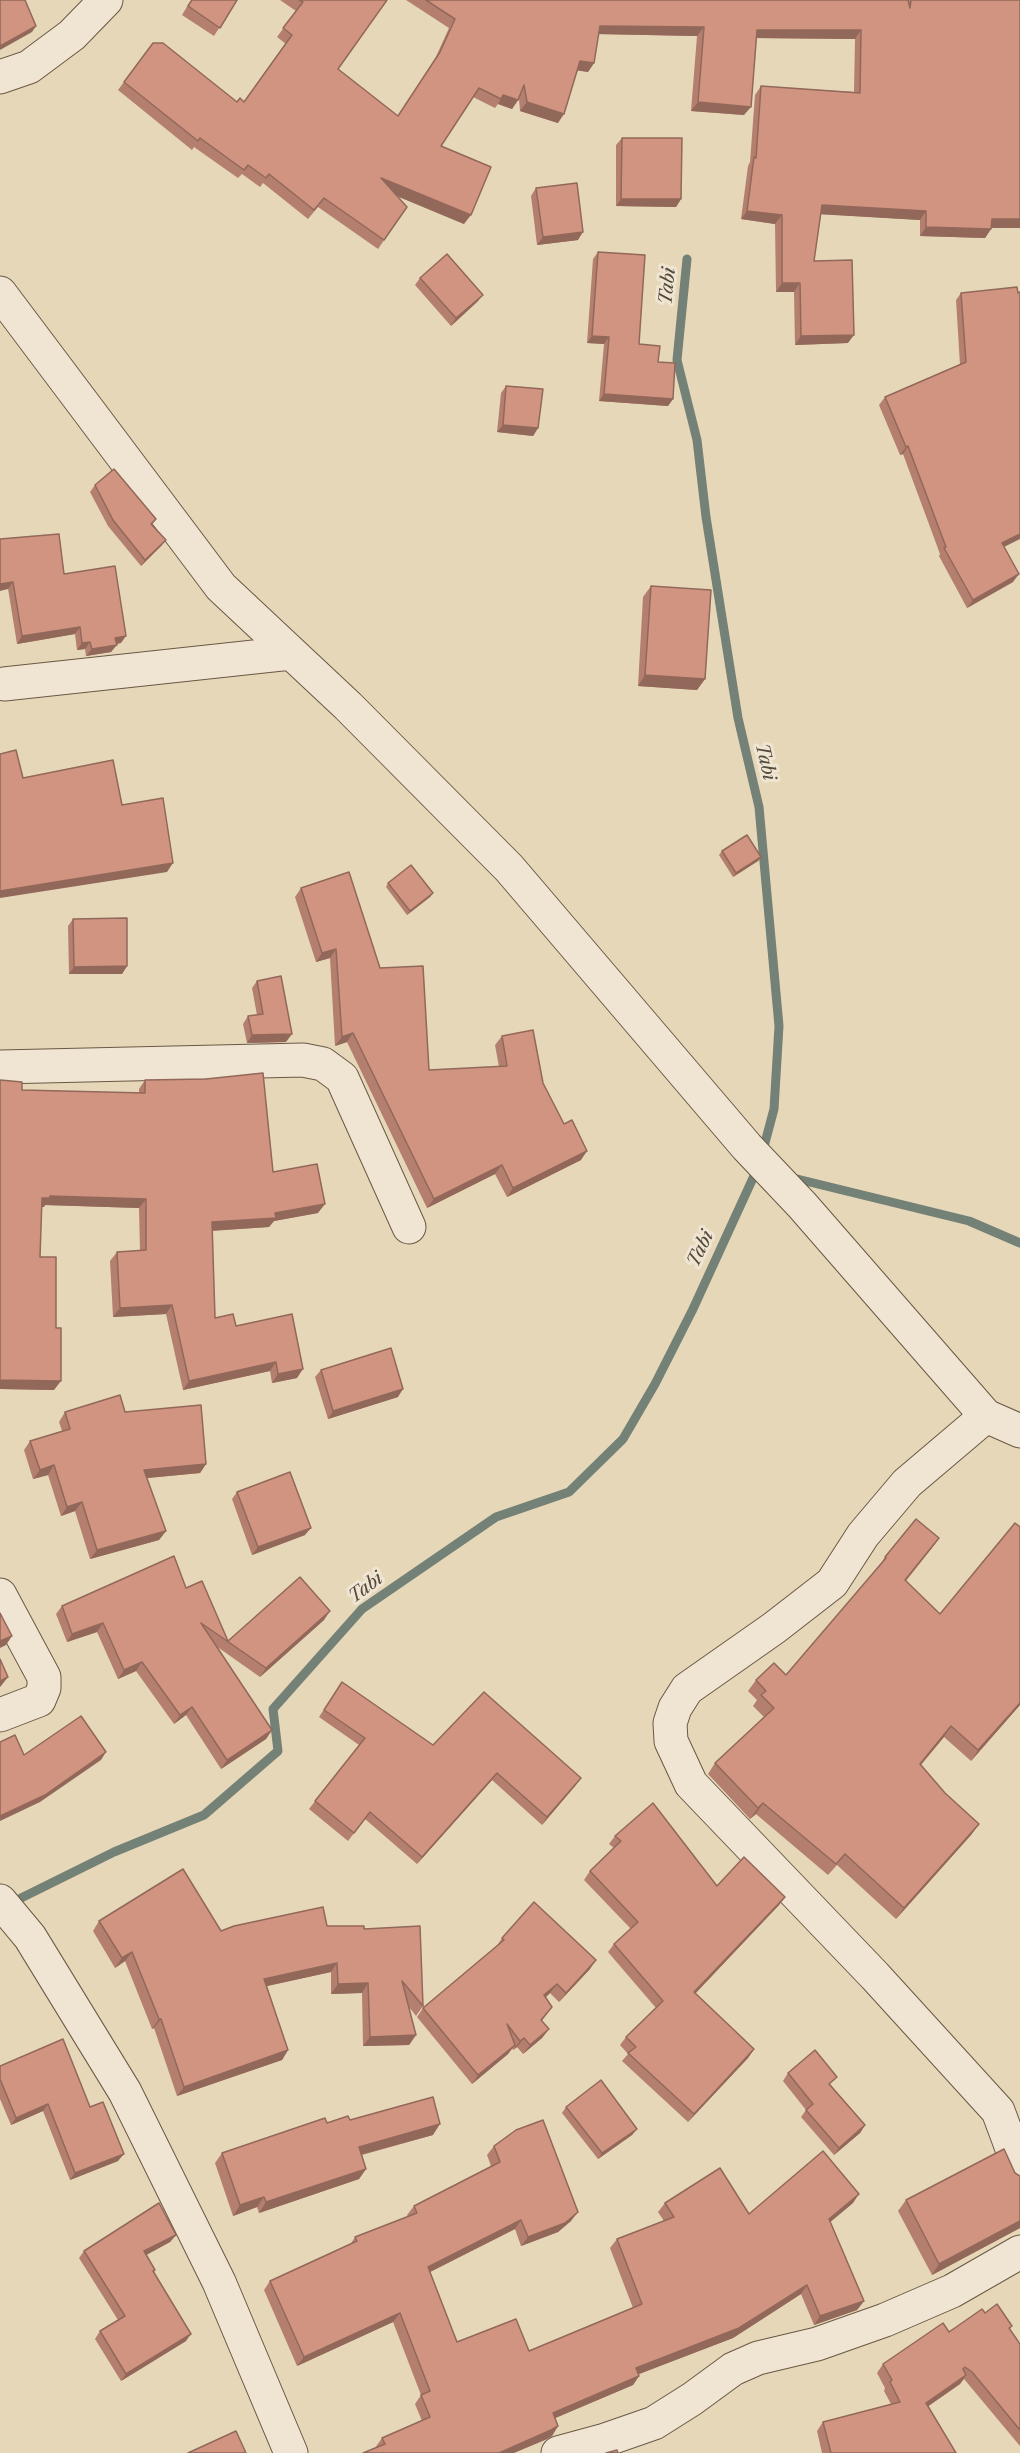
<!DOCTYPE html>
<style>
body{margin:0}
canvas{display:block;background:#e6d7b9}
</style>
<canvas width="1020" height="2453"></canvas>
<script>
const g = document.querySelector('canvas').getContext('2d');
g.lineJoin = 'round';
function stroke(path, color, width, dash) {
  g.strokeStyle = color;
  g.lineWidth = width;
  g.lineCap = dash ? 'butt' : 'round';
  g.setLineDash(dash || []);
  g.stroke(path);
}
function fillPath(path, color) {
  g.fillStyle = color;
  g.fill(path, 'evenodd');
}
function drawText(font, color, halo, rows, align = 'center') {
  g.font = font + ' "Libre Caslon Text",serif';
  g.lineWidth = 6;
  g.setLineDash([]);
  g.textBaseline = 'middle';
  g.strokeStyle = halo;
  g.fillStyle = color;
  for (const [text, x, y, turn = 0] of rows) {
    g.save();
    g.translate(x, y);
    g.rotate((+turn || 0) * Math.PI / 180);
    g.textAlign = isNaN(turn) ? turn : align;
    if (halo) g.strokeText(text, 0, 0);
    g.fillText(text, 0, 0);
    g.restore();
  }
}
stroke(new Path2D(`
 M687 259 677 360 697 440 706 517 738 718 759 807 779 1026 774 1109 762 1154
 M789 1177 969 1221 1020 1243
 M9 1904 114 1852 204 1815 278 1751 273 1709 362 1609 496 1517 569 1492 623 1439 655 1384 692 1311 758 1167`), '#748176', 9);
const minor = new Path2D(`
 M0 77 29 67 72 35 106 0
 M0 293 221 587 348 706 509 868 747 1147 802 1205 986 1416 1020 1431
 M4 684 291 653
 M0 1067 303 1060 323 1064 342 1078 409 1227
 M986 1416 907 1483 863 1535 832 1583 774 1628 687 1689 675 1708 670 1723 671 1741 691 1784 875 1976 998 2111 1020 2170
 M0 1595 44 1677V1688L39 1700 0 1715
 M0 1901 30 1937 125 2092 219 2282 291 2453
 M558 2453 602 2441 654 2423 692 2399 733 2369 758 2358 817 2344 885 2320 952 2291 1020 2252`);
stroke(minor, '#6a5844', 35);
stroke(minor, '#efe5d2', 33);
fillPath(new Path2D(`
 M191 0H237L214 36 182 15Z
 M280 0H387L338 69 398 116 434 61 449 28 406 0H1020L991 229 985 238 920 236V220L821 214 814 261 848 343 795 345 794 292H776L775 224 741 219 748 166 750 162 755 95 761 86 854 92 855 39 756 38 744 115 691 111 697 36 598 34 594 63 588 72 577 70 558 123 520 111 519 99 512 109 498 104 495 108 473 97 441 146 464 224 397 196 407 207 378 249 318 207 308 219 263 183 260 187 242 174 238 178 194 147 192 150 118 90 153 43 237 102H244L286 44 277 37 296 11Z
 M622 138 681 199 676 207 616 206V145Z
 M536 188 578 240 537 245 531 196Z
 M598 252 639 344 658 362 673 399 668 406 599 401 604 344 587 343 593 259Z
 M420 278 483 295 477 302 451 326 415 285Z
 M961 293 1004 547 1013 582 967 608 939 556 940 554 903 454 900 455 879 405 885 397 960 365 956 300Z
 M506 386 538 428 533 436 497 432 501 393Z
 M95 485 156 519 152 525 166 540 161 546 141 566 108 526 90 492Z
 M0 539 64 574 121 643 116 644 111 652 86 656 85 649 77 650 75 634 17 644Z
 M651 586 705 679 697 690 638 686 643 597Z
 M722 851 761 857 758 861 733 877 719 855Z
 M388 883 433 893 430 897 407 915 386 887Z
 M301 888 380 968 429 1070 499 1067 495 1045 502 1036 543 1083 581 1160 507 1197 495 1174 427 1208 347 1042 335 1046 330 958 316 962 295 897Z
 M73 919 127 966 122 974H69L68 926Z
 M257 981 286 1042 247 1043 243 1024 248 1016 257 1015 252 988Z
 M0 1080 22 1090 139 1093V1089L145 1080 273 1172 318 1213 274 1221 269 1227 212 1231 215 1318 236 1326 297 1378 272 1383 270 1371 183 1390 166 1314 113 1317 110 1261 117 1252 140 1251 139 1208 45 1205 44 1207H41L40 1257 54 1390 0 1389Z
 M321 1370 398 1397 328 1419 315 1377Z
 M65 1412H125L206 1464 200 1473 147 1478 166 1531 159 1540 90 1559 75 1511 61 1516 48 1475 33 1479 24 1450 30 1441 62 1431 59 1422Z
 M237 1492 305 1535 252 1555 232 1499Z
 M939 1538 931 1549 906 1581 1020 1705 971 1761 944 1737 921 1765 945 1793 979 1824 971 1835 896 1919 837 1865 828 1875 756 1814 750 1819 708 1774 715 1763 764 1717 753 1706 757 1700 748 1691 756 1680 786 1675 878 1568 885 1557Z
 M186 1588 228 1641 324 1620 260 1677 216 1646 272 1730 266 1739 221 1769 186 1715 174 1724 136 1671 118 1679 97 1632 67 1642 56 1614 62 1606Z
 M342 1682 433 1745 575 1786 542 1825 492 1780 417 1864 365 1819 348 1841 309 1809 359 1745 319 1717Z
 M615 1836 717 1886 785 1897 779 1905 695 1994 754 2049 748 2058 688 2122 622 2061 628 2054 620 2045 626 2037 656 2008 608 1952 614 1944 631 1929 584 1880 590 1871 614 1848 609 1844Z
 M99 1921 221 1931 327 1926 364 1929 423 2006 416 2016 409 2007 416 2035 409 2045 363 2046 362 1993 331 1994V1972L267 1986 288 2050 282 2060 177 2096 154 2028 152 2029 125 1961 115 1968 93 1931Z
 M502 1938 590 1969 559 2002 550 1993 545 1998 552 2007 542 2021 549 2029 542 2038 523 2054 517 2047 513 2050 512 2048 508 2054 472 2084 417 2017 423 2008 496 1947Z
 M0 2066 90 2107 118 2161 70 2180 43 2111 11 2125 0 2099Z
 M788 2073 832 2085H831L865 2125 860 2133 834 2155 801 2117 806 2110 783 2081Z
 M566 2107 637 2129 632 2135 598 2159 562 2113Z
 M350 2120 433 2135 362 2155 366 2169 359 2179 259 2213 257 2207 233 2216 215 2163 222 2153 327 2123Z
 M494 2146 571 2221 558 2232 521 2246 515 2229 430 2272 457 2342 529 2351 633 2308 610 2248 617 2239 664 2221 658 2212 665 2203 749 2214 853 2203 830 2222 864 2301 857 2310 814 2325 801 2294 733 2338 638 2374 639 2376 633 2385 555 2418 558 2426 552 2436 545 2440 375 2448 382 2438 422 2421 415 2404 421 2395 393 2322 297 2366 264 2290 270 2281 350 2245 355 2237 408 2217 407 2215 414 2206 491 2166 487 2155Z
 M1020 2176V2228L932 2275 898 2211 906 2200Z
 M176 2235 170 2242 146 2255 155 2270 154 2272 186 2341 121 2381 95 2339 100 2331 118 2320 79 2258 84 2251Z
 M985 2313 1012 2326 1010 2329 1020 2344V2446L964 2379 960 2384 928 2406 956 2453H822L817 2431 823 2422 891 2404 884 2391 885 2388 877 2373 883 2364Z`), '#b47f6f');
fillPath(new Path2D(`
 M36 26 32 32 0 50V46Z
 M600 26 704 27 697 36 594 34Z
 M757 30H861L855 39 751 38Z
 M580 61 594 63 588 72 574 70Z
 M503 95 518 100 512 109 498 104Z
 M527 102 564 114 558 123 520 111Z
 M698 102 751 107 744 115 691 111Z
 M381 178 471 215 464 224 375 187Z
 M621 199H681L676 207 616 206Z
 M822 205 926 211 920 220 816 214Z
 M747 211 782 215 775 224 741 219Z
 M992 219H1020V228H985Z
 M926 227 991 229 985 238 920 236Z
 M583 232 578 240 537 245 543 237Z
 M782 283H800L794 292H776Z
 M483 295 477 302 451 326 456 318Z
 M854 335 848 343 795 345 801 336Z
 M592 336 609 337 604 344 587 343Z
 M604 394 673 399 668 406 599 401Z
 M503 425 538 428 533 436 497 432Z
 M908 446 903 454 900 455 906 447Z
 M1020 534V539L996 551 1002 543Z
 M166 540 161 546 141 566 145 560Z
 M1019 574 1013 582 967 608 973 600Z
 M13 582 8 589 0 591V584Z
 M80 627 75 634 17 644 22 636Z
 M126 636 121 643 110 645 115 638Z
 M90 642 85 649 77 650 82 643Z
 M117 645 111 652 86 656 92 649Z
 M645 675 705 679 697 690 638 686Z
 M761 857 758 861 733 877 736 873Z
 M173 863 167 872 0 898V891Z
 M433 893 430 897 407 915 410 911Z
 M336 949 330 958 316 962 322 953Z
 M127 966 122 974H69L74 967Z
 M353 1033 347 1042 335 1046 342 1037Z
 M292 1034 286 1042 247 1043 252 1035Z
 M587 1151 581 1160 507 1197 513 1188Z
 M502 1165 495 1174 427 1208 434 1199Z
 M50 1196 146 1199 139 1208 45 1205 44 1207H35L42 1198Z
 M325 1204 318 1213 274 1221 269 1227 206 1231 212 1222Z
 M172 1305 166 1314 113 1317 120 1308Z
 M276 1362 270 1371 183 1390 189 1381Z
 M303 1369 297 1378 272 1383 278 1374Z
 M0 1380 61 1381 54 1390 0 1389Z
 M403 1389 398 1397 328 1419 333 1411Z
 M206 1464 200 1473 137 1479 144 1470Z
 M54 1465 48 1475 33 1479 40 1470Z
 M82 1502 75 1511 61 1516 67 1507Z
 M311 1528 305 1535 252 1555 258 1547Z
 M166 1531 159 1540 90 1559 97 1550Z
 M939 1538 931 1549 897 1591 905 1580Z
 M330 1611 324 1620 260 1677 266 1668Z
 M103 1623 97 1632 67 1642 72 1634Z
 M12 1636 6 1645 0 1648V1641Z
 M142 1662 136 1671 118 1679 124 1670Z
 M8 1677 1 1686 0 1687V1681Z
 M1020 1703V1705L971 1761 978 1750Z
 M192 1707 186 1715 174 1724 180 1715Z
 M951 1726 944 1737 912 1775 920 1764Z
 M272 1730 266 1739 221 1769 227 1760Z
 M106 1752 101 1760 40 1802 0 1821V1816Z
 M497 1773 492 1780 417 1864 422 1857Z
 M581 1778 575 1786 542 1825 547 1817Z
 M763 1803 756 1814 750 1819 758 1808Z
 M979 1824 971 1835 896 1919 904 1908Z
 M785 1897 779 1905 688 2001 694 1992Z
 M132 1952 125 1961 115 1968 122 1958Z
 M596 1960 590 1969 559 2002 566 1993Z
 M337 1963 331 1972 258 1988 264 1979Z
 M368 1983 362 1993 331 1994 338 1984Z
 M557 1984 550 1993 538 2004 544 1995Z
 M159 2019H161L154 2028 152 2029Z
 M549 2029 542 2038 523 2054 530 2045Z
 M416 2035 409 2045 363 2046 370 2037Z
 M524 2038 517 2047 513 2050 520 2041Z
 M515 2045 508 2054 472 2084 478 2075Z
 M754 2049 748 2058 688 2122 694 2114Z
 M288 2050 282 2060 177 2096 184 2087Z
 M48 2104 43 2111 11 2125 16 2118Z
 M440 2124 433 2135 352 2157 359 2147Z
 M865 2125 860 2133 834 2155 839 2148Z
 M637 2129 632 2135 598 2159 602 2153Z
 M124 2154 118 2161 70 2180 75 2173Z
 M366 2169 359 2179 259 2213 266 2202Z
 M859 2194 853 2203 822 2229 829 2219Z
 M264 2197 257 2207 233 2216 240 2205Z
 M578 2212 571 2221 558 2232 521 2246 528 2237Z
 M521 2220 515 2229 422 2276 428 2267Z
 M1020 2221V2228L932 2275 939 2264Z
 M176 2235 170 2242 139 2259 144 2251Z
 M807 2285 801 2294 733 2338 629 2378 636 2368Z
 M864 2301 857 2310 814 2325 820 2316Z
 M400 2313 393 2322 297 2366 304 2357Z
 M191 2334 186 2341 121 2381 126 2374Z
 M966 2375 960 2384 920 2412 926 2403Z
 M639 2376 633 2385 546 2422 553 2413Z
 M558 2426 552 2436 545 2440 514 2453H499Z`), '#92685a');
const building = new Path2D(`
 M0 0H25L36 26 0 46Z
 M192 0H237L220 28 188 6Z
 M299 0H387L338 69 398 116 440 52 455 19 426 0H908L910 8 911 0H1020V219H992L991 229 926 227V211L822 205 814 261 852 260 854 335 801 336 800 283H782V215L747 211 754 157 756 158 761 86 860 93 861 30H757L751 107 698 102 704 27 600 26 594 63 580 61 564 114 527 102 524 85 518 100 503 95 501 99 479 88 441 146 491 167 471 215 381 178 407 207 384 240 324 198 314 210 269 174 266 178 248 165 244 170 200 138 198 141 124 82 153 43H163L237 102 240 98 244 102 292 35 283 28 303 2Z
 M622 138H682L681 199H621Z
 M577 183 583 232 543 237 536 188Z
 M598 252 645 255 639 344 660 346 658 362 675 363 673 399 604 394 609 337 592 336Z
 M447 254 483 295 456 318 420 278Z
 M1017 287 1018 293 1020 292V534L1002 543 1019 574 973 600 944 548 946 547 908 446 906 447 885 397 966 362 961 293Z
 M506 386 543 389 538 428 503 425Z
 M114 469 156 519 151 524 166 540 145 560 113 520 95 485Z
 M59 534 64 574 115 566 126 636 115 638 117 645 92 649 90 642 82 643 80 627 22 636 13 582 0 584V539Z
 M651 586 711 590 705 679 645 675Z
 M16 750 23 778 113 760 122 805 163 798 173 863 0 891V754Z
 M747 835 761 857 736 873 722 851Z
 M411 865 433 893 410 911 388 883Z
 M349 872 380 968 423 966 429 1070 507 1066 502 1036 533 1030 543 1083 564 1124 572 1120 587 1151 513 1188 502 1165 434 1199 353 1033 342 1037 336 949 322 953 301 888Z
 M127 918V966L74 967 73 919Z
 M281 976 292 1034 252 1035 248 1016 263 1014 257 981Z
 M263 1073 273 1172 317 1164 325 1204 275 1213 276 1218 212 1222 215 1318 233 1314 236 1326 292 1314 303 1369 278 1374 276 1362 189 1381 172 1305 120 1308 117 1252 146 1250V1199L50 1196V1198H42L40 1257H56V1328H61V1381L0 1380V1080L22 1082V1090L145 1093V1080L206 1079Z
 M391 1348 403 1389 333 1411 321 1370Z
 M120 1395 125 1412 201 1405 206 1464 144 1470 166 1531 97 1550 82 1502 67 1507 54 1465 40 1470 30 1441 70 1429 65 1412Z
 M290 1472 311 1528 258 1547 237 1492Z
 M916 1519 939 1538 905 1580 940 1614 1015 1523 1020 1527V1703L978 1750 951 1726 920 1764 945 1793 979 1824 904 1908 845 1854 836 1864 763 1803 758 1808 715 1763 774 1708 761 1695 766 1691 756 1680 774 1663 786 1675 886 1558 885 1557Z
 M174 1556 186 1588 202 1581 228 1641 300 1577 330 1611 266 1668 201 1623 272 1730 227 1760 192 1707 180 1715 142 1662 124 1670 103 1623 72 1634 62 1606Z
 M0 1613 12 1636 0 1641Z
 M0 1659 8 1677 0 1681Z
 M342 1682 433 1745 484 1692 581 1778 547 1817 497 1773 422 1857 370 1812 354 1833 315 1801 365 1738 324 1710Z
 M81 1716 106 1752 45 1795 0 1816V1742L15 1735 24 1755Z
 M653 1803 717 1886 744 1857 785 1897 694 1992 754 2049 694 2114 628 2053 636 2047 626 2037 663 2001 614 1944 638 1922 590 1871 621 1841 615 1836Z
 M183 1869 221 1931 234 1926 323 1907 327 1926H364V1929L420 1926 423 2006 402 1981 416 2035 370 2037 368 1983 338 1984 337 1963 264 1979 288 2050 184 2087 161 2019H159L132 1952 122 1958 99 1921Z
 M534 1902 596 1960 566 1993 557 1984 544 1995 552 2007 541 2020 549 2029 530 2045 524 2038 520 2041 507 2024 515 2045 478 2075 423 2008 504 1940 502 1938Z
 M63 2039 90 2107 103 2102 124 2154 75 2173 48 2104 16 2118 0 2079V2066Z
 M815 2050 837 2077 829 2084 865 2125 839 2148 806 2110 813 2104 788 2073Z
 M601 2080 637 2129 602 2153 566 2107Z
 M433 2097 440 2124 359 2147 366 2169 266 2202 264 2197 240 2205 222 2153 325 2118 327 2123 348 2116 350 2120Z
 M543 2120 578 2212 565 2223 528 2237 521 2220 428 2267 457 2342 516 2319 529 2351 642 2304 617 2239 674 2217 665 2203 720 2168 749 2214 823 2151 859 2194 829 2219 864 2301 820 2316 807 2285 739 2328 636 2368 639 2376 553 2413 558 2426 551 2430 499 2453H363L385 2444 382 2438 430 2417 421 2395 430 2391 400 2313 304 2357 270 2281 357 2241 355 2237 417 2213 414 2206 500 2162 494 2146 516 2130Z
 M1004 2149 1015 2173 1020 2176V2221L939 2264 906 2200Z
 M159 2203 176 2235 144 2251 155 2270 153 2271 191 2334 126 2374 100 2331 125 2316 84 2251Z
 M997 2304 1012 2326 1009 2328 1020 2344V2430L972 2372 965 2367 963 2369 966 2375 926 2403 956 2453H831L823 2422 900 2402 890 2382 892 2380 883 2364 943 2323 949 2332 982 2309 985 2313Z
 M236 2431 246 2453H188Z
 M617 2450 618 2453H606Z`);
fillPath(building, '#d19481');
stroke(building, '#92685a', 1.5);
drawText('italic 18px', '#524a3b', '#efe5d2', [
 ["Tabi",668,286,-84],
 ["Tabi",765,762,77],
 ["Tabi",701,1249,-64],
 ["Tabi",366,1588,-37]
]);
</script>
